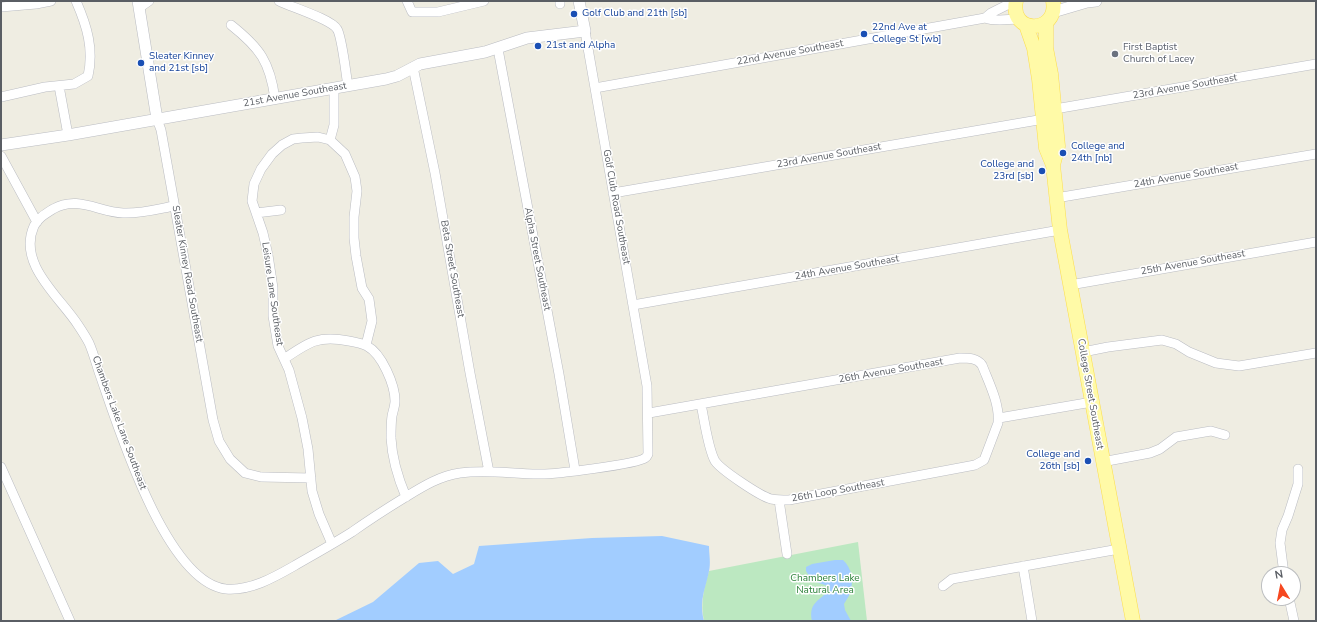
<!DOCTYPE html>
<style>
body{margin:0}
#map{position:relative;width:1317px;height:622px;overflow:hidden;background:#efede2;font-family:"Nunito Sans",sans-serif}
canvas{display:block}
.frame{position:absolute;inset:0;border:2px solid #5a5e64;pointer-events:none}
.north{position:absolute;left:1261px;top:566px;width:40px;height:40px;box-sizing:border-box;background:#fff;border:1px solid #bdbfc1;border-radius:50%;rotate:350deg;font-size:11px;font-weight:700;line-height:16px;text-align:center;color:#5a5e64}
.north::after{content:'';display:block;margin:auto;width:14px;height:18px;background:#f64820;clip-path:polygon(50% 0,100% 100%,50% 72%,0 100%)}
</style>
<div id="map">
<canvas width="1317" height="622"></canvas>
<div class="frame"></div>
<div class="north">N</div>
</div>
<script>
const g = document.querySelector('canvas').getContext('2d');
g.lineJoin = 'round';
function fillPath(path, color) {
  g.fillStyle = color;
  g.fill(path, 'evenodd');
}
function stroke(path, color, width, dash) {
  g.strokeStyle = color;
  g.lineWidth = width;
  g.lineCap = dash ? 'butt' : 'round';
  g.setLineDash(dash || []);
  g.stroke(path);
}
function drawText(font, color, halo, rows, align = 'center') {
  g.font = font + ' "Nunito Sans",sans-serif';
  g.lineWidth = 3;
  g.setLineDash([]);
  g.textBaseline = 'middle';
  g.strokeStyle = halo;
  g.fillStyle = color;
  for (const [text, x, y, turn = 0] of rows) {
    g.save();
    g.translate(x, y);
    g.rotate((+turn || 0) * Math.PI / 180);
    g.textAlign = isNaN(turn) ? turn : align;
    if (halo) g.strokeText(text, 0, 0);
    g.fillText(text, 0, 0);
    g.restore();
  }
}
fillPath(new Path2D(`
 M858 542 867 621H704C700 603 704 588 709 571Z`), '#bce8c1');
fillPath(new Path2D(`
 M662 536 709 546C709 554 711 563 709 571 705 591 699 600 704 621H334L373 602 419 563 438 561 453 574 474 564 479 546 592 538Z
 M835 560H843C852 568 854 582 850 593 849 597 846 600 844 604L845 610 851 621H812C808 602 820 601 830 589 826 583 820 585 815 581 811 578 808 575 806 571V567L812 564Z`), '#a2cdff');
const minor = new Path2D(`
 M279 1C291 7 331 19 337 29 342 36 346 75 348 86
 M407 1 412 12H438L484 1
 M560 1V4
 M1 7 36 4 51 1
 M139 8 149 1
 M985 18 991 13 1015 1
 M231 25C260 48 270 62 275 99
 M498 49 559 374 575 470
 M413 67 435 173 470 373 489 472
 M59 86 68 135
 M595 88 985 18C996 22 1008 19 1019 19
 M1 97 45 87 74 84 88 76C94 49 87 26 76 1
 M1055 109 1316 64
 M157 119 161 130 213 420 219 441 230 459 245 473 261 477 311 478
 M330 140 318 137 302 138 293 139 282 145 272 154 261 169 254 184 252 201 263 233 268 255 273 288V316L278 346 289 370 302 418 308 449 312 491 319 514 332 544
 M330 140 345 154 355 177 357 191 354 217V238L356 256 362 288 369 299 372 321 366 345
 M330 140 334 125V89
 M1 156 37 222
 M613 193 1044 119
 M1056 198 1316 154
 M174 206C158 209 140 214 123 213 98 212 78 195 53 209 45 214 38 218 34 226 17 264 60 297 78 325 82 331 86 337 89 343 93 352 96 363 99 372 117 423 165 582 226 589 250 591 273 578 294 566 313 555 333 544 352 532 369 520 386 509 404 498 422 487 439 476 460 473 486 469 512 474 538 474 552 475 637 464 645 458 647 457 647 456 648 454L647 386 585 31
 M256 213 281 210
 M1070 285 1316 242
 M633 305 1060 230
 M1083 352 1108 347 1162 340 1176 344 1189 352 1216 363 1239 366 1316 353
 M284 359C309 342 318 335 349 341 355 342 361 343 367 346 382 354 395 385 395 401 395 406 393 411 392 416 391 423 391 430 391 438 392 458 398 478 406 497
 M649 413 960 358C969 358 977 358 982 365 989 383 1000 404 998 423L984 460 975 465 789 500C783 500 777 500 771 499 760 496 721 470 715 461 708 449 704 418 701 404
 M999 418 1092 402
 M1102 462 1150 453 1160 449 1176 437 1205 432 1211 431 1225 435
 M1 467 70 621
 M779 500 787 554
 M1023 566 1032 621
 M1284 574 1280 543 1282 530 1288 516 1298 484V469
 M943 586 952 579 1119 549
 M1289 598 1294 621`);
const tertiary = new Path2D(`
 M138 1 157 119
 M1053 12 1087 2 1096 1
 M1 145 68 135 386 79 397 76 420 64 485 52 527 38 585 31 579 1`);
const primary = new Path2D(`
 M1016 1C1009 35 1059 34 1053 1
 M1046 23V48L1051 74 1058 146 1053 165
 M1026 25 1034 48 1039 79 1046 148 1053 165 1060 230 1133 621`);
stroke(minor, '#babcc2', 10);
stroke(tertiary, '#babcc2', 12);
stroke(primary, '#fcde4e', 15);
stroke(minor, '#fff', 9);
stroke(tertiary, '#fff', 11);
stroke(primary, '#fffaa7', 14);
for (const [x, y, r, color] of [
 [574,14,4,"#1a4fb4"],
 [864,34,4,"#1a4fb4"],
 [538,46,4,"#1a4fb4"],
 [1115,54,4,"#6b7280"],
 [141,63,4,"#1a4fb4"],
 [1063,153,4,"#1a4fb4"],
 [1042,171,4,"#1a4fb4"],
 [1088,461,4,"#1a4fb4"]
]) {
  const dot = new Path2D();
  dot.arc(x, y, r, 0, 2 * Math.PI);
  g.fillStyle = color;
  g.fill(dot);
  stroke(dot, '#fff', 1.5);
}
drawText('10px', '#164399', '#fff', [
 ["Golf Club and 21th [sb]",582,14],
 ["22nd Ave at",872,28],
 ["College St [wb]",872,40],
 ["21st and Alpha",546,46],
 ["Sleater Kinney",149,57],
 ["and 21st [sb]",149,69],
 ["College and",1071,147],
 ["24th [nb]",1071,159],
 ["College and",1034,165,"right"],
 ["23rd [sb]",1034,177,"right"],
 ["College and",1080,455,"right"],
 ["26th [sb]",1080,467,"right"]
], 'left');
drawText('10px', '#5b616d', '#fff', [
 ["First Baptist",1123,48],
 ["Church of Lacey",1123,60]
], 'left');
drawText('10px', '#5a5e64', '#fff', [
 ["22nd Avenue Southeast",790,53,-10],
 ["23rd Avenue Southeast",1185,87,-10],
 ["21st Avenue Southeast",295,95,-10],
 ["23rd Avenue Southeast",829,156,-10],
 ["24th Avenue Southeast",1186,176,-10],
 ["Golf Club Road Southeast",616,207,80],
 ["Alpha Street Southeast",537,259,79],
 ["25th Avenue Southeast",1193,263,-10],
 ["24th Avenue Southeast",847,268,-10],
 ["Beta Street Southeast",452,269,80],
 ["Sleater Kinney Road Southeast",187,274,80],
 ["Leisure Lane Southeast",272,294,82],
 ["26th Avenue Southeast",891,371,-10],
 ["College Street Southeast",1090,394,80],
 ["Chambers Lake Lane Southeast",119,423,70],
 ["26th Loop Southeast",838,491,-10]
]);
drawText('10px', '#2d823a', '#fff', [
 ["Chambers Lake",825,579],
 ["Natural Area",825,591]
]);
</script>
